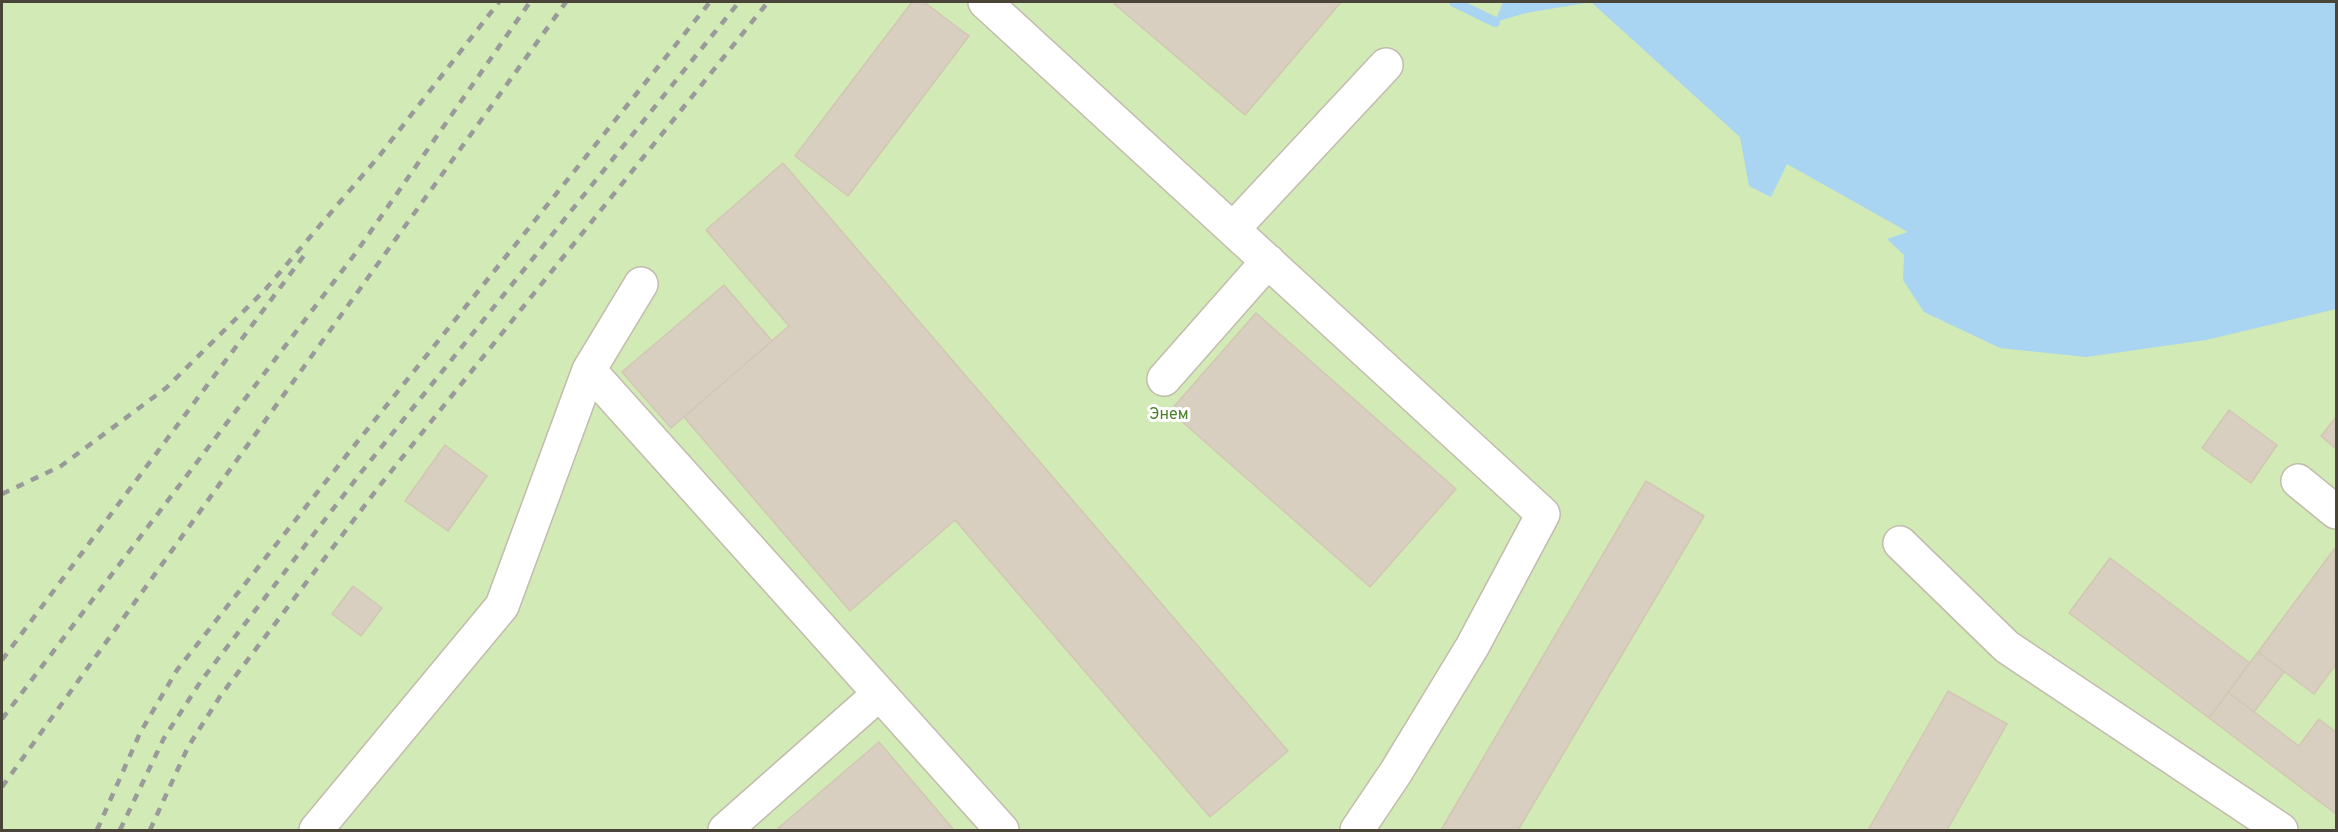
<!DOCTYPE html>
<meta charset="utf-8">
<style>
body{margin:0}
#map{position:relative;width:2338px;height:832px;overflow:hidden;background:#f6f3ec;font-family:Overpass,sans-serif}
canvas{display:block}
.frame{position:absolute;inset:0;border:3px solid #4b4439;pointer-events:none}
</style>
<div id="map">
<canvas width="2338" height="832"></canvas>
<div class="frame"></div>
</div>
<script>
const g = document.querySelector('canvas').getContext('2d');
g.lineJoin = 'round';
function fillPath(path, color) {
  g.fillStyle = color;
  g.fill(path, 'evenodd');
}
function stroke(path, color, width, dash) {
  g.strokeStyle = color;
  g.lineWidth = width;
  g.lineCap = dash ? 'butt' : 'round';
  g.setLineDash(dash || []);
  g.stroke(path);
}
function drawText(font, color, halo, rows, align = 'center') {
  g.font = font + ' Overpass,sans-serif';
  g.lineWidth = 6;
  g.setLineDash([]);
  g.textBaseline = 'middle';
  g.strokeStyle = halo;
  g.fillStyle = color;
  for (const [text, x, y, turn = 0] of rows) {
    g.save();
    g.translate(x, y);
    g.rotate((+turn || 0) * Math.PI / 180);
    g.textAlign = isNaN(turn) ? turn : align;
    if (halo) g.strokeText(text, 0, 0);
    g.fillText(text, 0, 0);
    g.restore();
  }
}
fillPath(new Path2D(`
 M2 2H2336V830H2Z`), '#d2eab5');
fillPath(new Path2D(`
 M1503 2H1591L1526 13 1495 22Z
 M1591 2H2336V309L2206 340 2086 357 2000 348 1924 312 1903 280 1904 255 1887 239 1908 232 1787 164 1771 197 1749 186 1740 137Z`), '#a9d4f2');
stroke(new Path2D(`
 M1454 2 1495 22`), '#a9d4f2', 10);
const building = new Path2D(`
 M912 2H924L969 36 848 196 795 156Z
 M1112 2H1341L1245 115Z
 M783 163 1288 751 1210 817 955 520 850 611 684 417 789 326 706 230Z
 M724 285 772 341 671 428 622 372Z
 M1256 313 1456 489 1370 587 1170 411Z
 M2229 410 2277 445 2251 483 2202 448Z
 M2336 417V449L2321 436Z
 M445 445 487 476 448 531 405 501Z
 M1646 481 1704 516 1518 830H1441Z
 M2335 548 2336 664 2314 694 2258 652Z
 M2110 558 2250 663 2209 718 2069 613Z
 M353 586 382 608 361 636 332 614Z
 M2258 652 2284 672 2254 712 2228 692Z
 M1948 691 2007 724 1947 830H1868Z
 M2228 692 2299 746 2319 719 2336 732V814L2209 718Z
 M879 742 954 830H776Z`);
fillPath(building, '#d8cfc1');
stroke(building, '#d3c7b4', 1.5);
const minor = new Path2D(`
 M985 2 1543 514 1472 647 1396 772 1357 830
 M1233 229 1386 65
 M589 370 1002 830
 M1164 379 1268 261
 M2298 481 2336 512
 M1900 543 2007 647 2281 830
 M316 830 502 606 589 370 641 284
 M725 830 879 694`);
stroke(minor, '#c2bbae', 36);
stroke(minor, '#fff', 33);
stroke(new Path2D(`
 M2 494 61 466 166 388 264 291 380 155 499 2
 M2 660 306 253
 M2 719 355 254 530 2
 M2 787 566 2
 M97 830 140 733 177 670 346 456 710 2
 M120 830 164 738 201 681 363 470 739 2
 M150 830 188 747 221 695 381 484 768 2`), '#9a9a9a', 4.5, [8, 8]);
drawText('16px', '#4a7f2a', '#fff', [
 ["Энем",1169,416]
]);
</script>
